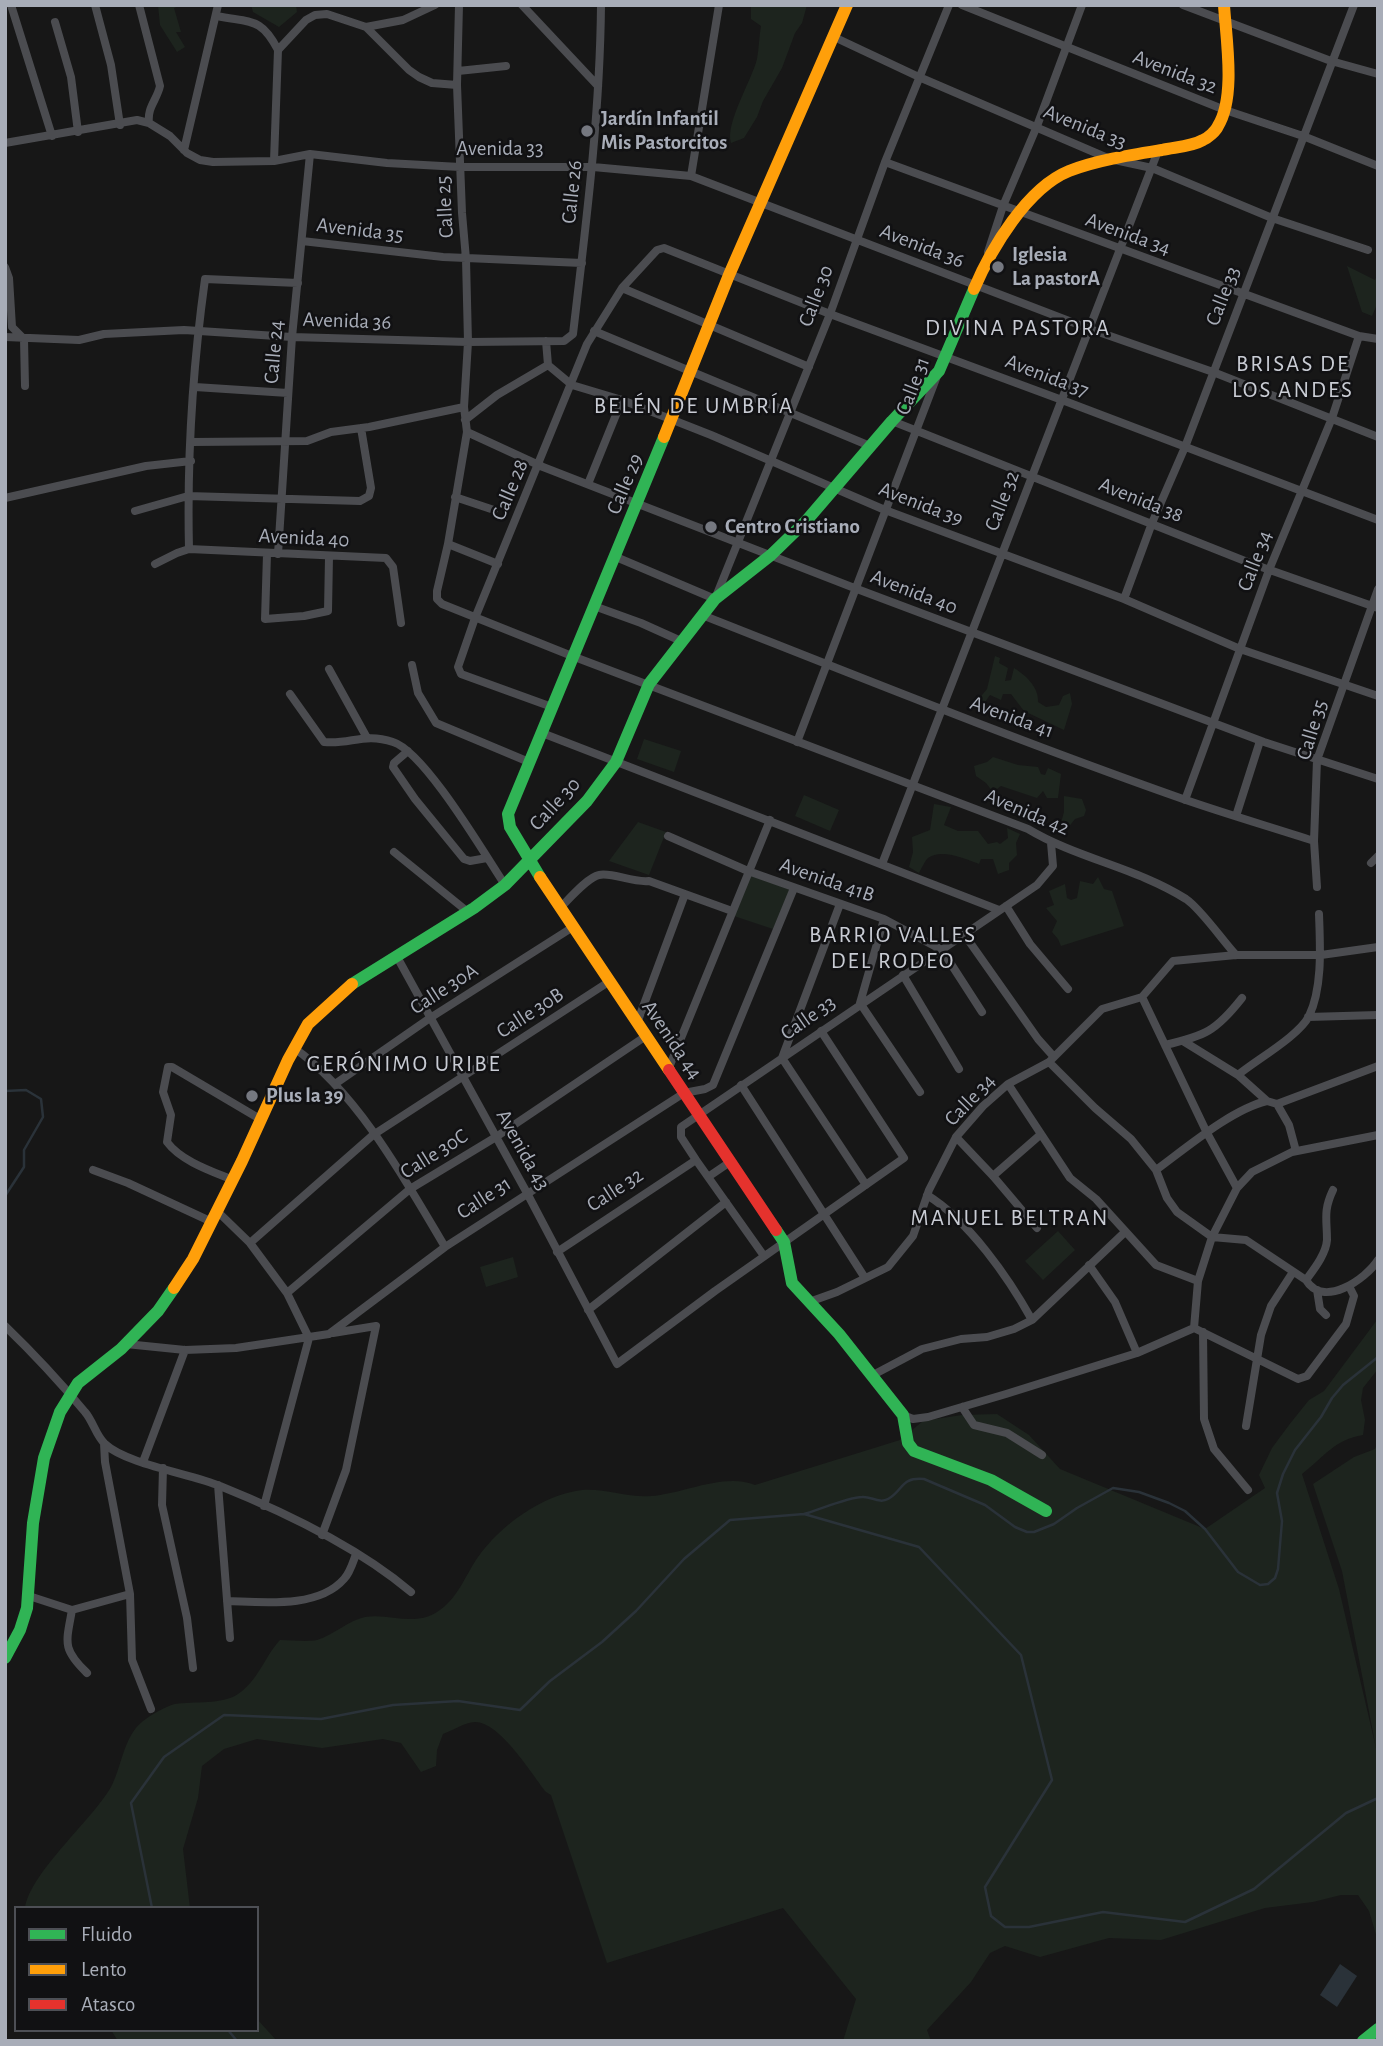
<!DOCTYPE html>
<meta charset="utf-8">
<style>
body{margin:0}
#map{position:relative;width:1383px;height:2046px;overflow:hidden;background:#171717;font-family:"Alegreya Sans",sans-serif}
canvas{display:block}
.frame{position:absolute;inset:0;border:7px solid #a8adb8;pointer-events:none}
.legend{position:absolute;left:14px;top:1906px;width:245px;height:126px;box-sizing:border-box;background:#111113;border:2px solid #4d4f55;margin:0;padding:9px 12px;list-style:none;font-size:21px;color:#a8adb8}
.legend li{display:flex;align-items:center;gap:14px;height:35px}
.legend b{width:35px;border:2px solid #4d4f55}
</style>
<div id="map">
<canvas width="1383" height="2046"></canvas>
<div class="frame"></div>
<ul class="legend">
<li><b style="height:9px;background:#30b455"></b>Fluido</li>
<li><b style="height:9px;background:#ff9f0a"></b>Lento</li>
<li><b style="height:9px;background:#e5322d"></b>Atasco</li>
</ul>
</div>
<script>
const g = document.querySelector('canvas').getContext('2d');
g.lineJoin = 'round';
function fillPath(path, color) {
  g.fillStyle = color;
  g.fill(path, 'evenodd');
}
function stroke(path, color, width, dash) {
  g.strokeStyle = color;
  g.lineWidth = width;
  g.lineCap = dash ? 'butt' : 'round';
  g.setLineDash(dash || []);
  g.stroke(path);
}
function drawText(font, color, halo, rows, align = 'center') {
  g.font = font + ' "Alegreya Sans",sans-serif';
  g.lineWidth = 5;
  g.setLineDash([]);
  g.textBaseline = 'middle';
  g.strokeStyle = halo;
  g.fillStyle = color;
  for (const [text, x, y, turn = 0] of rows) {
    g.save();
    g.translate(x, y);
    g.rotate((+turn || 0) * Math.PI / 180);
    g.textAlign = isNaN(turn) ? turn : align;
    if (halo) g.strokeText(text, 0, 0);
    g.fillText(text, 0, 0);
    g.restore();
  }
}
fillPath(new Path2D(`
 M158 5H182L174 8 181 32H176L185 47 177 52 160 25Z
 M251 5H296L297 12 279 27 253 12Z
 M751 5H807L802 23 795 33 782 68 763 101 757 117 744 138 731 143C725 123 752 80 757 59 759 48 759 37 761 26L751 19Z
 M1347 266 1375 280 1378 273V302L1372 316 1362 312Z
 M995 656 1000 658 999 663 1008 668 1005 681 1011 680 1014 668C1027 676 1039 688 1038 702L1046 707 1059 705 1063 696 1070 693 1072 704 1064 730 1024 711 1011 694H1003L1001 700 990 695 985 702 978 700 987 689Z
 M644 739 681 751 674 772 637 759Z
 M993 757 1018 765 1038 767 1041 774 1045 775 1048 768 1061 774 1058 798H1047L1043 791 1037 798 1001 786 993 792 986 783 976 776 974 766 987 762Z
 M804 795 839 810 830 831 795 816Z
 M1064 796 1082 799 1086 810 1084 816 1075 819 1064 833 1059 830 1064 812Z
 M934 804 951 807 944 825 958 831H978L988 844 997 842 1000 844 1008 838 1007 828 1020 834 1016 843 1017 855 1009 863V870L998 874 993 859H981L979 864C966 859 941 848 928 858 925 861 921 869 919 873L909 867 913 852 912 837 930 830Z
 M638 822 666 832 649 875 609 861Z
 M750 873 790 890 773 929 734 916Z
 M1098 877 1104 889 1112 891 1124 926 1061 946 1058 939 1052 932 1057 921 1046 908 1054 905 1049 891 1065 884 1067 898 1071 900 1077 898 1080 881 1093 884Z
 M1058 1231 1075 1250 1043 1280 1025 1261Z
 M513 1257 518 1277 486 1287 480 1267Z
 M1378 1286V1369L1363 1388 1361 1400 1365 1420 1363 1435C1335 1439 1324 1457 1302 1474L1339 1589 1376 1748 1342 1571 1313 1484 1354 1457 1375 1449 1378 1441V1941L1369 1911 1358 1895H1341L1313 1902 1265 1908 1161 1940 1109 1938 1040 1957 1005 1946 990 1953 971 1982 927 2030 931 2041H843L856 1999 783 1908 607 1963 551 1795 546 1792C531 1773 500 1722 475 1722 465 1722 452 1731 443 1734L437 1750 436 1766 421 1772 401 1743 383 1739 322 1748 257 1739 224 1749 202 1766 198 1798 183 1849 190 1908H25C30 1873 92 1820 111 1787 122 1767 123 1737 143 1721 151 1715 166 1706 175 1704 194 1701 222 1705 238 1694 258 1681 265 1656 280 1640 292 1640 307 1642 317 1640 334 1635 347 1621 365 1617 390 1613 413 1627 437 1612 457 1600 465 1576 478 1557 501 1525 542 1495 582 1490 605 1488 628 1498 651 1496 682 1494 725 1472 755 1485L900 1440 923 1421 962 1415 997 1414 1029 1435 1060 1469 1205 1529 1265 1488 1259 1475 1272 1448 1289 1425 1309 1400 1324 1391 1377 1320Z
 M257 2019 277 2041H118L111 2030H257Z`), '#1d241e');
fillPath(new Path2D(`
 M1340 1964 1357 1976 1337 2007 1320 1995Z`), '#2a3239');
stroke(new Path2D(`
 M5 1091 26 1090 41 1099 43 1117 24 1150V1167L5 1196
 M804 1514C818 1510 849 1497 862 1497 871 1496 879 1504 888 1499 904 1490 900 1477 924 1479L985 1505 1015 1527 1027 1532H1034L1054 1524 1077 1508 1113 1488 1139 1492 1169 1503 1185 1511 1205 1529 1238 1572 1260 1585 1268 1584 1275 1578 1278 1569 1282 1521 1277 1493 1283 1474 1295 1450 1321 1417 1332 1398 1343 1385 1378 1357
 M152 1908 131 1803 164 1757 224 1715 321 1719 393 1705 458 1701 520 1710 550 1681 602 1642 636 1611 684 1559 730 1520 804 1514 919 1547 1021 1655 1052 1780 985 1887 991 1916 1005 1927H1029L1103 1912 1185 1922 1254 1889 1346 1813 1378 1798
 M228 2030 237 2041`), '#2a3239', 2.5);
stroke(new Path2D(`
 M11 5 52 136
 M95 5 111 65 120 125
 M139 5 160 86C157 100 147 107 149 123
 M459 5 457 85 462 213 466 259 468 342 464 407 467 432 543 467 857 589 1264 742 1378 779
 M522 5 598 86
 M962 5 1225 110 1303 136 1378 166
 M1183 5 1331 61 1378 74
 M217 16C251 23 261 17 278 50L274 161
 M55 22 71 77 78 132
 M366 27 403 20 435 5
 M834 37 919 77 1110 159 1152 168 1272 218 1368 250
 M278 50 306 20 315 15 327 14 366 27 409 70 419 77 432 83 457 85
 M458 71 506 66
 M5 143 137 120 149 123 170 136 187 153 200 160 213 162 274 161 310 154 387 163 460 167H593L691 176 1090 329 1213 372 1378 437
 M184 150 218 5
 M885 162 1359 336 1378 339
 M691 176 719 5
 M302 241 443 257 582 263
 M988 252 1003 206 1037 126 1082 5
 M5 267 9 278 12 327 24 339 25 386
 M622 288 809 367
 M594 331 870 446
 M5 337 79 340 104 334 184 330 292 337 468 342 564 341 573 334C586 224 600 115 601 5
 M546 341 548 365 572 385 622 400 711 435 885 510 1124 599 1240 649 1378 696
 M195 387 288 393
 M465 420 497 395 548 365
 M892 421 1250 563 1378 608
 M467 432 448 544 437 591V599L442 604 572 656 1028 829C1078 859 1135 867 1186 899 1201 909 1222 940 1236 955
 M192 442 307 441 331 432 369 427 464 407
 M588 484 622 400
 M455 497 494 510
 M5 498 146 466 191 461
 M135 511 188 496 360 501 369 496 371 488 361 428
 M448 544 498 564
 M189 549C187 463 193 365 205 279L298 283
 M267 554 265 619 304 616 328 611 329 557
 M278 554 292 337 310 154
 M616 557 715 599 830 314 885 162 949 5
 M155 564 177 553 189 549 386 558 393 567 401 623
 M1124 599 1152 523 1185 447 1354 5
 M594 606 641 623 681 641
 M702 615C862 678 1021 742 1183 799 1226 814 1271 827 1314 841
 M412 665 418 693 436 723 529 762
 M329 669 366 736
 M290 694 324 742C350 745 364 732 393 742 425 752 485 855 505 885
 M552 707 461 674 458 667 475 618 587 344 622 288 657 250 664 248 830 314 1062 400 1378 520
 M542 733 999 910
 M797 742 937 376
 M408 751 394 763 393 767 415 799 464 859 470 861 487 858
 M1185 800 1269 570 1332 418 1359 336
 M1236 816 1260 741
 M668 836 748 871 884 919 942 950 982 1012
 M394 852 468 912
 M1371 863 1378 856
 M882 864 1158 151
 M1317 887 1314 841 1317 760 1378 589
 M840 904 782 1058 866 1185
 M1006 906 1030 944 1068 989
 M560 908C569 899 588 877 599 875 612 872 633 883 649 881L732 911
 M884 919 860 1003 920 1092
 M964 934 1038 1039 1054 1057
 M396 955 527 1193 617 1364 715 1291 904 1158 821 1031
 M903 975 959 1069
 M1142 997 1207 1133 1237 1188
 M1308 1017 1378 1015
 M637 1023 685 894
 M1183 1041 1238 1075
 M1165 1045C1205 1036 1216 1031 1242 998
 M294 1048C357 1092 406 1181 445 1247
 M1049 1062 1095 1108 1131 1139 1156 1170 1167 1198 1177 1212 1212 1237 1246 1240 1306 1280C1323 1309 1366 1279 1378 1260
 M668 1070 770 820
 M335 1084 430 1018 573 927
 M1008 1084 1070 1178 1096 1199 1156 1265 1198 1281
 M741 1085 865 1278
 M1267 1101 1277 1104 1378 1066
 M1277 1104 1289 1125 1296 1151
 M956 1137 993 1176 1037 1228
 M93 1170 128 1183 212 1222
 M1156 1170C1186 1148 1232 1109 1267 1101L1238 1075C1256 1060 1299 1036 1309 1016 1323 987 1320 944 1319 914
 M993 1176 1040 1135
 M708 1177 730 1162
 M233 1180C211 1171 181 1161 167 1142L171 1115 163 1092 168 1067H172L260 1119
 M927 1195C969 1221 1008 1277 1032 1320
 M217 1211 250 1243 287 1293 309 1338 264 1506
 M250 1243 373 1135 610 981
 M557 1252 696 1160
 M764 1256 696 1160 681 1137V1127L1037 885 1053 866 1051 843
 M1089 1265 1115 1302 1137 1353
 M1306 1280C1314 1269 1326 1254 1327 1240 1327 1219 1323 1211 1333 1190
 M1317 1290 1320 1309 1326 1315
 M287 1293 410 1189 496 1137 646 1036
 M809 1302 837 1292 888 1267 913 1236 929 1190 956 1137 983 1106 1008 1084 1049 1062 1102 1009 1142 997 1173 961 1236 955H1321L1378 947
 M588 1310 726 1202
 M5 1326C33 1353 60 1382 85 1412 93 1421 96 1436 105 1444 126 1464 191 1474 220 1486 282 1511 359 1548 411 1592
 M1194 1328 1298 1379 1307 1376 1346 1324 1354 1296 1349 1286
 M1203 1332 1204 1419 1214 1449 1248 1490
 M126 1344 185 1350 236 1348 329 1334 445 1247 684 1093 705 1089 713 1085 794 888
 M873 1375 922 1349 961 1339 987 1337 1014 1329 1032 1320 1125 1232
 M962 1407 974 1425 1007 1433 1042 1455
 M903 1415 913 1419 928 1417 1006 1394 1137 1353 1194 1328 1198 1281 1212 1237 1237 1188 1252 1172 1292 1152 1378 1135
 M1246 1426 1261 1335 1271 1306 1293 1272
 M104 1443 105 1462 130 1594 132 1660 151 1709
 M143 1462 185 1350
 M163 1468 162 1505 187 1618 193 1668
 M218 1485 230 1638
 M322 1535 346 1470 376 1326 333 1333
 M29 1596 72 1610 130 1594
 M227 1601C262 1602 318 1609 344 1579 350 1573 353 1562 356 1554
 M72 1610C66 1643 62 1649 87 1673`), '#4b4c50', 8);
stroke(new Path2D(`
 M540 877 510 827 508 814 664 437
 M352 984 474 908 505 885 587 801 616 762 649 684 715 599 771 555 807 520 892 421 939 371 974 289
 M776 1230 784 1242 792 1283 839 1334 903 1415 908 1443 914 1451 991 1480 1046 1511
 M5 1658 20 1630 27 1608 33 1523 44 1458 60 1412 78 1383 121 1349 158 1311 174 1288
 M1363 2041 1378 2029`), '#30b455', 12);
stroke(new Path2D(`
 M974 289C991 249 1027 188 1069 171 1098 160 1131 155 1162 150 1175 147 1191 147 1203 140 1208 138 1216 131 1218 126 1236 97 1226 38 1224 5
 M664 437 729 275 847 5
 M540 877 669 1070
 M174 1288 193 1259 242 1161 288 1060 308 1024 352 984`), '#ff9f0a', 12);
stroke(new Path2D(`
 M669 1070 776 1230`), '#e5322d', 12);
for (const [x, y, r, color] of [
 [587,131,7,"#757880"],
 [998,267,7,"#757880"],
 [711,527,7,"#757880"],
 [252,1096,7,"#757880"]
]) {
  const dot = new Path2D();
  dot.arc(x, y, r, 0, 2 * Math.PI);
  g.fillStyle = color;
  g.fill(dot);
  stroke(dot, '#111113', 2.5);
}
drawText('21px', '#a8adb8', '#111113', [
 ["Avenida 32",1175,72,21],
 ["Avenida 33",1085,127,22],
 ["Avenida 33",500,149],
 ["Calle 26",572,192,-84],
 ["Calle 25",445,207,-93],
 ["Avenida 35",360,230,7],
 ["Avenida 34",1128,234,20],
 ["Avenida 36",922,246,21],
 ["Calle 30",816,296,-69],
 ["Calle 33",1223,296,-69],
 ["Avenida 36",347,321,2],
 ["Calle 24",274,352,-85],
 ["Avenida 37",1047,376,21],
 ["Calle 31",913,386,-69],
 ["Calle 29",625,484,-67],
 ["Calle 28",510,490,-67],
 ["Avenida 38",1141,500,22],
 ["Calle 32",1002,501,-69],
 ["Avenida 39",921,504,21],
 ["Avenida 40",304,538,3],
 ["Calle 34",1255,561,-69],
 ["Avenida 40",914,592,21],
 ["Avenida 41",1012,717,20],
 ["Calle 35",1312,730,-73],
 ["Calle 30",555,804,-47],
 ["Avenida 42",1027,812,23],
 ["Avenida 41B",827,880,19],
 ["Calle 30A",444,989,-33],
 ["Calle 30B",530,1013,-33],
 ["Calle 33",808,1018,-35],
 ["Avenida 44",672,1040,56],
 ["Calle 34",970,1100,-46],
 ["Avenida 43",523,1150,61],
 ["Calle 30C",434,1154,-32],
 ["Calle 32",615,1190,-33],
 ["Calle 31",484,1198,-33]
]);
drawText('bold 21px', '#a8adb8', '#111113', [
 ["Jardín Infantil",601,119],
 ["Mis Pastorcitos",601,143],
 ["Iglesia",1012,255],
 ["La pastorA",1012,279],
 ["Centro Cristiano",725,527],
 ["Plus la 39",266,1096]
], 'left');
g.letterSpacing = '2px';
drawText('23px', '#c9ccd4', '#111113', [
 ["DIVINA PASTORA",1018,328],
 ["BRISAS DE",1293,364],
 ["LOS ANDES",1293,390],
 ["BELÉN DE UMBRÍA",694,406],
 ["BARRIO VALLES",893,935],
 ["DEL RODEO",893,961],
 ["GERÓNIMO URIBE",404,1064],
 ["MANUEL BELTRAN",1010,1218]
]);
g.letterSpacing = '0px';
</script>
